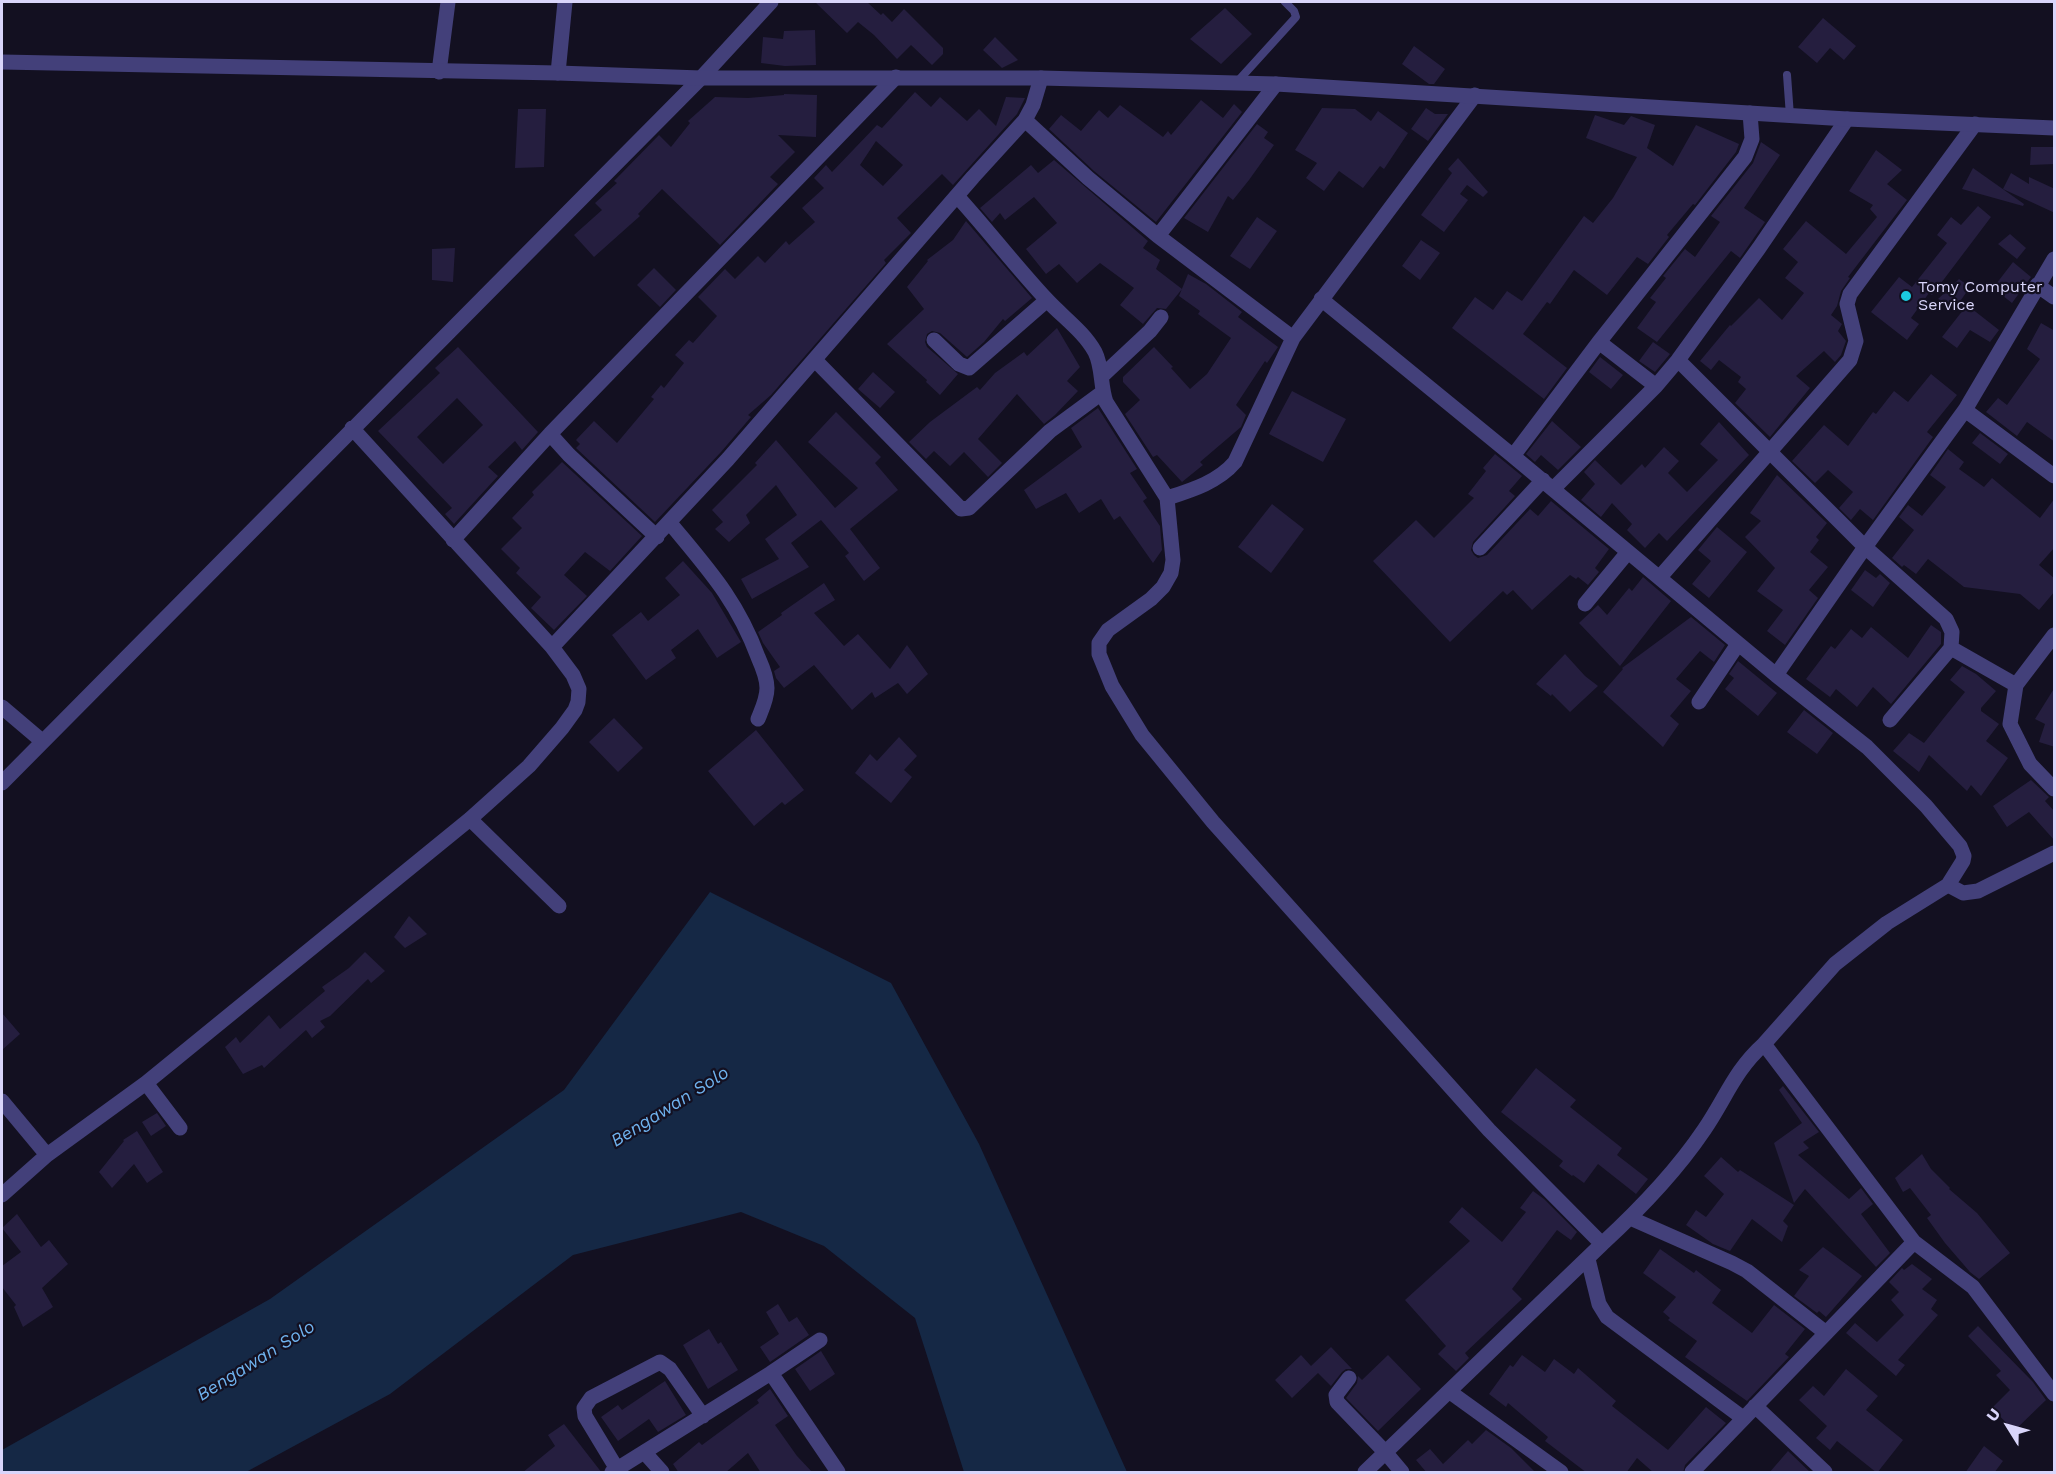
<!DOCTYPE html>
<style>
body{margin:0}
#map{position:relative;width:2056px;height:1474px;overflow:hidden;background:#131021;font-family:"Work Sans",sans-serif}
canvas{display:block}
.frame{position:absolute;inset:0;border:3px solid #d9d5fa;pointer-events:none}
.north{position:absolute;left:1978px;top:1396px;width:60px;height:60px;-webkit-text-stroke:4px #131021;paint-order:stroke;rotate:307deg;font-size:16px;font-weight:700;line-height:24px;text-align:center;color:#d9d5fa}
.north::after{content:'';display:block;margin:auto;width:21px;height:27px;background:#d9d5fa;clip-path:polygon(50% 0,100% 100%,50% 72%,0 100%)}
</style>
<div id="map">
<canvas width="2056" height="1474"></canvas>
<div class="frame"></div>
<div class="north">U</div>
</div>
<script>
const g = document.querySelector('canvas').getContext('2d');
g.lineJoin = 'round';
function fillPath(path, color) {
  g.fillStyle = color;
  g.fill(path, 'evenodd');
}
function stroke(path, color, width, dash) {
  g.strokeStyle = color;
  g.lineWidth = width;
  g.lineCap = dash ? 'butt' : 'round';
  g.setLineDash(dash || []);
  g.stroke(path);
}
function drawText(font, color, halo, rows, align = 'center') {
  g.font = font + ' "Work Sans",sans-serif';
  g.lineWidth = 4.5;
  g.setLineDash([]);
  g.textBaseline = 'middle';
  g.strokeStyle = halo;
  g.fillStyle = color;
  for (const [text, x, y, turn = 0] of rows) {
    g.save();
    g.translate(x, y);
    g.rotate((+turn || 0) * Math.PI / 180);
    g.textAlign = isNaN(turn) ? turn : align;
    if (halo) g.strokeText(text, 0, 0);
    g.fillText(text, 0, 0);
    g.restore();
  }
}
fillPath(new Path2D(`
 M710 892 891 983 979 1144 1127 1472H964L915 1318 824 1246 741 1212 573 1255 390 1394 246 1472H2V1450L270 1299 564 1090Z`), '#152845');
fillPath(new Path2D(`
 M815 2H867L881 15 883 13 892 22 904 9 943 48V54L932 65 911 45 897 59 874 35 858 22 847 33Z
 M1225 8 1252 34 1221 64 1190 39Z
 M1823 18 1856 46 1844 60 1830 48 1817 63 1798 47Z
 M815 30 816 65 785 66 761 63 763 37 783 39 784 31Z
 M995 37 1018 60 1002 68 983 50Z
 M1414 46 1445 69 1434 84H1429L1402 64Z
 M915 92 931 107 940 97 967 121 979 109 996 126 1006 97 1025 98 1017 114 953 185 942 174 897 218 911 233 884 260 886 263 771 395 748 415 751 417 721 452 655 522 576 448 580 444 576 440 594 421 617 443 654 399 651 397 661 385 664 388 684 363 675 355 689 340 693 343 717 316 698 297 725 269 735 279 758 256 765 263 786 241 789 245 815 222 802 208 824 188 814 178 826 165 832 172 877 125 882 128ZM876 141 903 165 883 186 860 165Z
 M784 94 817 95 816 137 778 135 795 152 770 177 778 184 720 245 662 189 638 214 640 216 594 257 574 235 602 210 595 203 617 183 614 181 659 135 671 147 690 123 688 121 715 97 748 98 784 95Z
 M1201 100 1223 118 1234 104 1242 112 1156 222 1094 171 1049 129 1061 115 1081 131 1099 110 1108 118 1120 105 1163 137 1168 131 1171 135Z
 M1322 108 1355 109 1371 121 1378 111 1408 133 1384 169 1380 166 1363 188 1339 171 1324 191 1306 178 1317 163 1295 150Z
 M1426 108 1435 114H1448L1428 141 1411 129Z
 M518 109H546L544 167 515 168Z
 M1595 115 1624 125 1631 116 1655 125 1647 148 1673 166 1696 125 1739 144 1736 152 1695 205 1693 204 1667 235 1669 237 1648 264 1637 257 1607 295 1574 270 1550 304 1547 302 1523 334 1567 368 1544 399 1452 328 1475 297 1493 310 1507 291 1522 301 1584 216 1593 223 1613 198 1637 157 1586 138Z
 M1257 124 1268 132 1264 138 1274 145 1249 180 1233 200 1228 196 1208 232 1184 218Z
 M1761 142 1780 155 1744 208 1765 222 1740 258 1731 251 1657 342 1637 328 1656 302 1650 298 1666 278 1663 276 1685 249 1695 257 1720 222 1711 216 1753 163Z
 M2031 147H2055V164L2030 165Z
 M1876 150 1902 170 1887 184 1907 200 1848 277 1850 278 1841 291 1837 306 1831 315 1842 324 1838 331 1846 341 1841 355 1835 362 1824 351 1796 376 1810 388 1770 437 1735 403 1746 389 1738 382 1741 377 1719 360 1711 370 1700 361 1730 325 1731 326 1759 298 1782 320 1804 293 1785 278 1798 262 1783 249 1806 221 1846 254 1877 217 1870 209 1873 205 1849 191Z
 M1458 158 1488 192 1483 197 1467 185 1460 194 1468 200 1444 232 1421 215 1452 173 1448 169Z
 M1054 160 1148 241 1143 248 1160 260 1156 269 1182 289 1166 309 1157 308 1143 324 1120 305 1134 288 1100 263 1077 283 1059 264 1046 274 1026 249 1057 223 1034 197 1005 220 1000 213 992 222 980 208 1031 165 1038 173Z
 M1973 168 2024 204 2023 206 1962 189Z
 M2011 173 2029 184V177L2055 189V213L2003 189Z
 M1978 206 1991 217 1932 295 1929 293 1911 318 1919 324 1907 340 1871 312 1899 277 1912 287 1947 243 1937 235 1951 217 1961 225Z
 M1257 217 1277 231 1250 269 1230 256Z
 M966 221 1032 298 1005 321 1003 319 984 342 967 357 940 333 932 331 927 334 925 342 927 347 958 374 940 395 926 382 927 380 887 344 924 309 907 287 928 261 927 260 953 240Z
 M2010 234 2026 248 2017 259 1998 244Z
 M1421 240 1440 253 1420 280 1402 266Z
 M455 248 453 282 432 280V249Z
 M2013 262 2031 277 2012 303 1993 288Z
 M654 268 676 290 660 307 637 285Z
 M1188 274 1206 284 1242 312 1238 317 1278 347 1267 363 1265 361 1236 405 1246 415 1241 427 1200 462 1203 465 1182 482 1157 455 1153 457 1125 414 1140 400 1123 382V377L1154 347 1173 367 1171 368 1190 389 1207 374 1231 338 1198 314 1200 311 1179 296Z
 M1959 279 1970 287 1954 310 1938 299Z
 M1967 305 1999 330 1990 342 1970 330 1957 348 1942 337Z
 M2041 323 2055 331V442L2027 422 2017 436 1986 412 1998 398 2007 405 2040 359 2027 349Z
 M1057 328 1080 367 1067 381 1078 391 1055 415 1044 424 1017 394 978 439 1002 463 988 477 964 452 950 466 934 451 926 459 909 442 930 422 977 387 980 390 995 373 1024 352 1027 356Z
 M1653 342 1670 354 1655 372 1639 361Z
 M458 347 538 432 522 450 515 441 488 467 498 476 454 524 445 514 452 508 378 431 440 373 435 368ZM457 398 483 425 443 464 417 437Z
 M1600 357 1623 375 1611 389 1589 372Z
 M873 372 895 392 880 408 858 389Z
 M1931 374 1957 395 1927 432 1933 437 1873 520 1860 509 1851 520 1839 508 1853 492 1828 470 1815 483 1792 461 1824 425 1848 446 1873 412 1876 414 1894 391 1908 402Z
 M1292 391 1346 419 1323 462 1269 434Z
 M1098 408 1137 469 1130 473 1147 498 1143 501 1160 526 1162 550 1153 563 1120 516 1114 520 1101 499 1079 513 1066 493 1036 509 1024 490 1082 447 1071 428Z
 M836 412 881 457 875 463 898 490 850 529 880 568 864 581 845 556 849 553 821 520 791 543 809 567 752 599 741 579 779 559 765 539 797 515 776 485 746 515 750 523 729 542 715 529 723 522 712 510 757 465 755 463 776 440 835 508 858 488 808 442Z
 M1552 421 1581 447 1558 470 1541 455 1535 462 1526 454Z
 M1719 422 1749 455 1667 541 1659 533 1645 548 1627 530 1632 524 1612 503 1601 517 1581 500 1595 484 1584 472 1595 460 1621 485 1642 464 1645 468 1664 447 1679 461 1668 473 1687 492 1718 460 1700 444Z
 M1980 433 2008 454 2000 464 1972 443Z
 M1948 449 1964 462 1959 469 1984 487 1992 478 2040 518 2055 498V547L2039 565 2055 579V591L2039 610 2020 594 1964 587 1928 559 1916 574 1904 565 1902 567 1892 558 1914 530 1899 517 1908 505 1922 516 1946 487 1930 475Z
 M1495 454 1522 476 1509 491 1515 496 1473 542 1471 550 1474 555 1478 558 1487 555 1530 509 1538 516 1551 501 1609 549 1595 568 1599 572 1588 585 1578 577 1576 579 1570 575 1532 610 1513 590 1507 595 1503 591 1450 642 1373 561 1416 520 1434 538 1474 498 1468 494 1486 471 1483 468Z
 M562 462 642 536 610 571 585 552 564 575 587 596 554 630 531 608 541 597 516 573 520 568 501 549 522 528 512 518 534 495 532 492Z
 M1777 475 1827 523 1816 537 1819 540 1810 552 1828 567 1809 590 1818 598 1785 645 1767 631 1783 610 1757 591 1775 568 1745 537 1761 521 1750 513Z
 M1272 504 1304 529 1271 573 1238 547Z
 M1717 527 1747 552 1709 598 1692 584 1711 561 1698 550Z
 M683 561 712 593 741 642 717 658 698 629 671 650 676 658 646 680 612 635 641 612 648 621 680 595 665 578Z
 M1865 570 1876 578 1880 574 1890 583 1873 607 1851 590Z
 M1643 577 1671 601 1620 666 1579 623 1598 605 1607 615 1629 588 1632 591Z
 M824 583 835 600 814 613 844 646 858 634 890 669 907 645 928 674 907 694 898 683 875 698 872 692 852 710 814 665 784 688 776 678 774 671 780 667 763 643 758 632 782 615 781 613Z
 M1691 617 1725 645 1714 662 1700 651 1676 679 1691 691 1670 716 1679 724 1663 747 1603 692 1623 669 1622 668Z
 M1931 625 1941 632V644L1891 704 1873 687 1857 707 1836 689 1830 697 1806 679 1831 646 1835 649 1851 629 1862 638 1871 627 1908 658Z
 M1565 654 1585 676 1598 686 1570 712 1552 694 1551 696 1536 684Z
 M1738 661 1777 693 1758 716 1725 689 1734 678 1729 674Z
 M1962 666 1976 674 1996 691 1981 708V711L1999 724 1986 741 2008 758 1981 796 1971 785 1967 791 1929 755 1919 772 1893 751 1909 733 1924 743 1943 719 1965 692 1950 680Z
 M2055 687V747L2039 742 2045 724 2035 719Z
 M1804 710 1833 733 1817 754 1787 732Z
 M614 718 643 748 618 772 589 742Z
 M756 730 804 790 785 805 782 802 754 826 708 771Z
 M899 737 917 756 904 770 912 777 891 803 855 773 870 754 877 761Z
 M2031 780 2049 797 2045 801 2055 812V841L2029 812 2007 827 1993 806Z
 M409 916 427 934 405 948 394 937Z
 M365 952 385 971 371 983 368 979 330 1016 320 1021 325 1027 312 1038 306 1030 264 1068 262 1065 243 1074 225 1047 236 1037 240 1043 269 1015 280 1029 325 991 322 987 349 968Z
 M2 1013 20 1034 2 1050Z
 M1536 1068 1576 1100 1570 1107 1622 1148 1617 1155 1648 1179 1636 1194 1598 1164 1584 1183 1573 1175 1572 1176 1559 1166 1563 1161 1501 1112Z
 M1783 1086 1819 1132 1803 1142 1809 1148 1798 1155 1849 1199 1861 1188 1873 1204 1861 1214 1890 1253 1876 1267 1805 1189 1794 1203 1774 1143 1802 1123 1779 1090Z
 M157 1113 166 1126 151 1136 142 1122Z
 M137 1131 163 1172 147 1183 134 1164 112 1188 99 1172 124 1141 123 1140Z
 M1922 1154 1931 1169 1950 1188 1949 1189 1977 1213 2010 1253 1979 1279 1970 1272 1945 1243 1927 1218 1931 1215 1910 1188 1903 1192 1895 1178Z
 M1721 1157 1738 1172 1740 1170 1794 1205 1783 1221 1788 1226 1782 1242 1752 1219 1730 1251 1713 1244 1686 1225 1696 1210 1706 1217 1724 1194 1704 1176Z
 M1533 1191 1544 1199 1577 1232 1571 1240 1557 1230 1512 1289 1522 1299 1465 1353 1469 1358 1456 1371 1438 1354 1446 1346 1405 1300 1470 1241 1449 1222 1462 1207 1502 1242 1526 1212 1520 1208Z
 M17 1214 41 1247 49 1240 68 1264 42 1288 53 1307 23 1327 14 1307 16 1305 2 1287V1266L21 1252 2 1228Z
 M1823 1247 1862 1276 1826 1317 1819 1311 1817 1313 1794 1296 1809 1276 1799 1270Z
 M1660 1249 1694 1273 1696 1270 1721 1290 1712 1303 1752 1333 1774 1305 1805 1329 1785 1354 1789 1357 1747 1401 1685 1357 1697 1341 1668 1320 1670 1318 1663 1312 1676 1297 1643 1273Z
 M1912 1264 1932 1279 1922 1289 1937 1300 1931 1309 1938 1315 1898 1360 1905 1365 1896 1376 1846 1333 1855 1323 1877 1342 1904 1315 1891 1300 1899 1292 1889 1282 1902 1268 1904 1270Z
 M778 1304 789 1322 797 1317 809 1335 770 1362 760 1347 779 1334 766 1312Z
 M1978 1326 2033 1382 2046 1400 2014 1431 1992 1408 2010 1390 1996 1375 2001 1371 1968 1336Z
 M709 1329 718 1344 721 1342 738 1370 708 1389 683 1345Z
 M1331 1347 1352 1369H1346L1342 1372 1331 1386 1318 1373 1292 1398 1275 1380 1301 1355 1311 1366Z
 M821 1351 835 1374 810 1391 795 1369Z
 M1388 1355 1421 1389 1378 1431 1346 1398 1357 1383 1358 1376 1362 1380Z
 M1522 1355 1545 1372 1554 1359 1574 1374 1578 1368 1616 1401 1612 1406 1668 1450 1706 1407 1726 1423 1685 1465 1683 1473H1654L1637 1458 1626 1473H1587L1545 1441 1548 1437 1508 1403 1506 1407 1489 1394 1510 1365 1513 1367Z
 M1846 1369 1878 1396 1866 1410 1903 1440 1877 1473 1837 1441 1830 1450 1816 1438 1827 1426 1799 1400 1813 1386 1824 1396Z
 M665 1381 686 1415 658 1432 649 1419 618 1441 601 1417 618 1405 622 1410Z
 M770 1389 788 1416 775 1425 797 1456 813 1473H761L748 1453 725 1473H679L673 1464 699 1442 702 1445 759 1403 757 1400Z
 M564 1424 602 1473H522L555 1446 548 1435Z
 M1486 1430 1511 1448 1536 1473H1427L1416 1460 1430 1449 1443 1464 1468 1440 1472 1444Z
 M1984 1446 2003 1461 1994 1473H1965Z
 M1788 1451 1811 1473H1769Z`), '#251e3f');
stroke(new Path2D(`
 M1787 75 1790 116
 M1237 82 1296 17 1294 11 1285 2`), '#43407a', 8);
stroke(new Path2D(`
 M439 72 448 2
 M558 73 565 2
 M1750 113 1752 139 1745 157 1599 342 1513 456 1776 675 1867 747 1926 806 1960 846 1964 856 1963 861 1948 885 1887 923 1835 964 1764 1044
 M1025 120 1088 178 1158 236 1293 338
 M957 196C988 230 1016 267 1048 301 1064 318 1084 332 1095 352 1103 368 1100 385 1106 402L1167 498 1173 560 1171 573 1163 587 1151 599 1108 630 1099 643V654L1112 686 1142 735 1213 822 1489 1130 1602 1244 1365 1472
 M1158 236 1276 84
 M2037 285 2054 297
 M1321 299 1513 456
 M934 340 959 364 969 368 1047 300
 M1599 342 1656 386
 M815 360 961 509 969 508 1050 431 1103 392
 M1678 360 1865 547 1946 619 1952 632 1951 648 2016 685
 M1102 376 1150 331 1161 317
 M1965 410 2054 476
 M550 434 569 455 657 537
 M1553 489 1656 386 1678 360 1759 248 1847 119
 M1167 498C1192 490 1218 482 1235 462L1293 338 1475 95
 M670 523C708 569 737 600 758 657 762 666 767 677 767 688 767 699 762 709 758 719
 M453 540 550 434 896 77
 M1480 548 1543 480
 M1660 577 1850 360 1856 341 1847 304 1850 294 1975 124
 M1585 604 1628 552
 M2054 635 2016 685 2010 724 2030 764 2054 789
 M552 647 728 459 973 177 1025 120 1033 105 1041 78
 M1776 675 1865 547 1965 410 2054 259
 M1699 702 1738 644
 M2 707 42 741
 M1890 720 1951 648
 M2 783 701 78 771 2
 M470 819 559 906
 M1948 885 1963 893 1978 891 2054 853
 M146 1083 180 1128
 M2 1101 47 1155
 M2 1195 47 1155 146 1083 470 819 529 766 562 728 575 710 578 702 579 689 573 675 552 647 352 428
 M1630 1218 1732 1263 1747 1271 1826 1333
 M1602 1244C1640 1209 1675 1173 1704 1130 1726 1098 1734 1071 1764 1044L1914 1242 1973 1287 2054 1394
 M1588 1259 1599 1304 1607 1317 1743 1418
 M771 1373 838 1472
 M1349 1378 1336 1395 1337 1402 1386 1453 1402 1472
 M1450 1392 1561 1472
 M1755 1406 1825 1472
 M645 1453 662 1472
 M617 1469 585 1416 584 1408 591 1398 660 1362 670 1369 703 1416
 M612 1472 771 1373 820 1340
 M1692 1472 1914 1242`), '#43407a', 15);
stroke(new Path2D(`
 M2 62 558 73 701 78H1041L1276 84 1847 119 2054 128`), '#43407a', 15);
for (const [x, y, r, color] of [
 [1906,296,6,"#1bcbe0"]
]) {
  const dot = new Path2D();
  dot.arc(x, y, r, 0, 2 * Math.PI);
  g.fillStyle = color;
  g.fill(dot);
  stroke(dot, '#131021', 2);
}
drawText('16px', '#d9d5fa', '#131021', [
 ["Tomy Computer",1918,287],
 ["Service",1918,305]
], 'left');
drawText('italic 18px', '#6fb2ee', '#131021', [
 ["Bengawan Solo",670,1107,-32],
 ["Bengawan Solo",256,1361,-32]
]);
</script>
